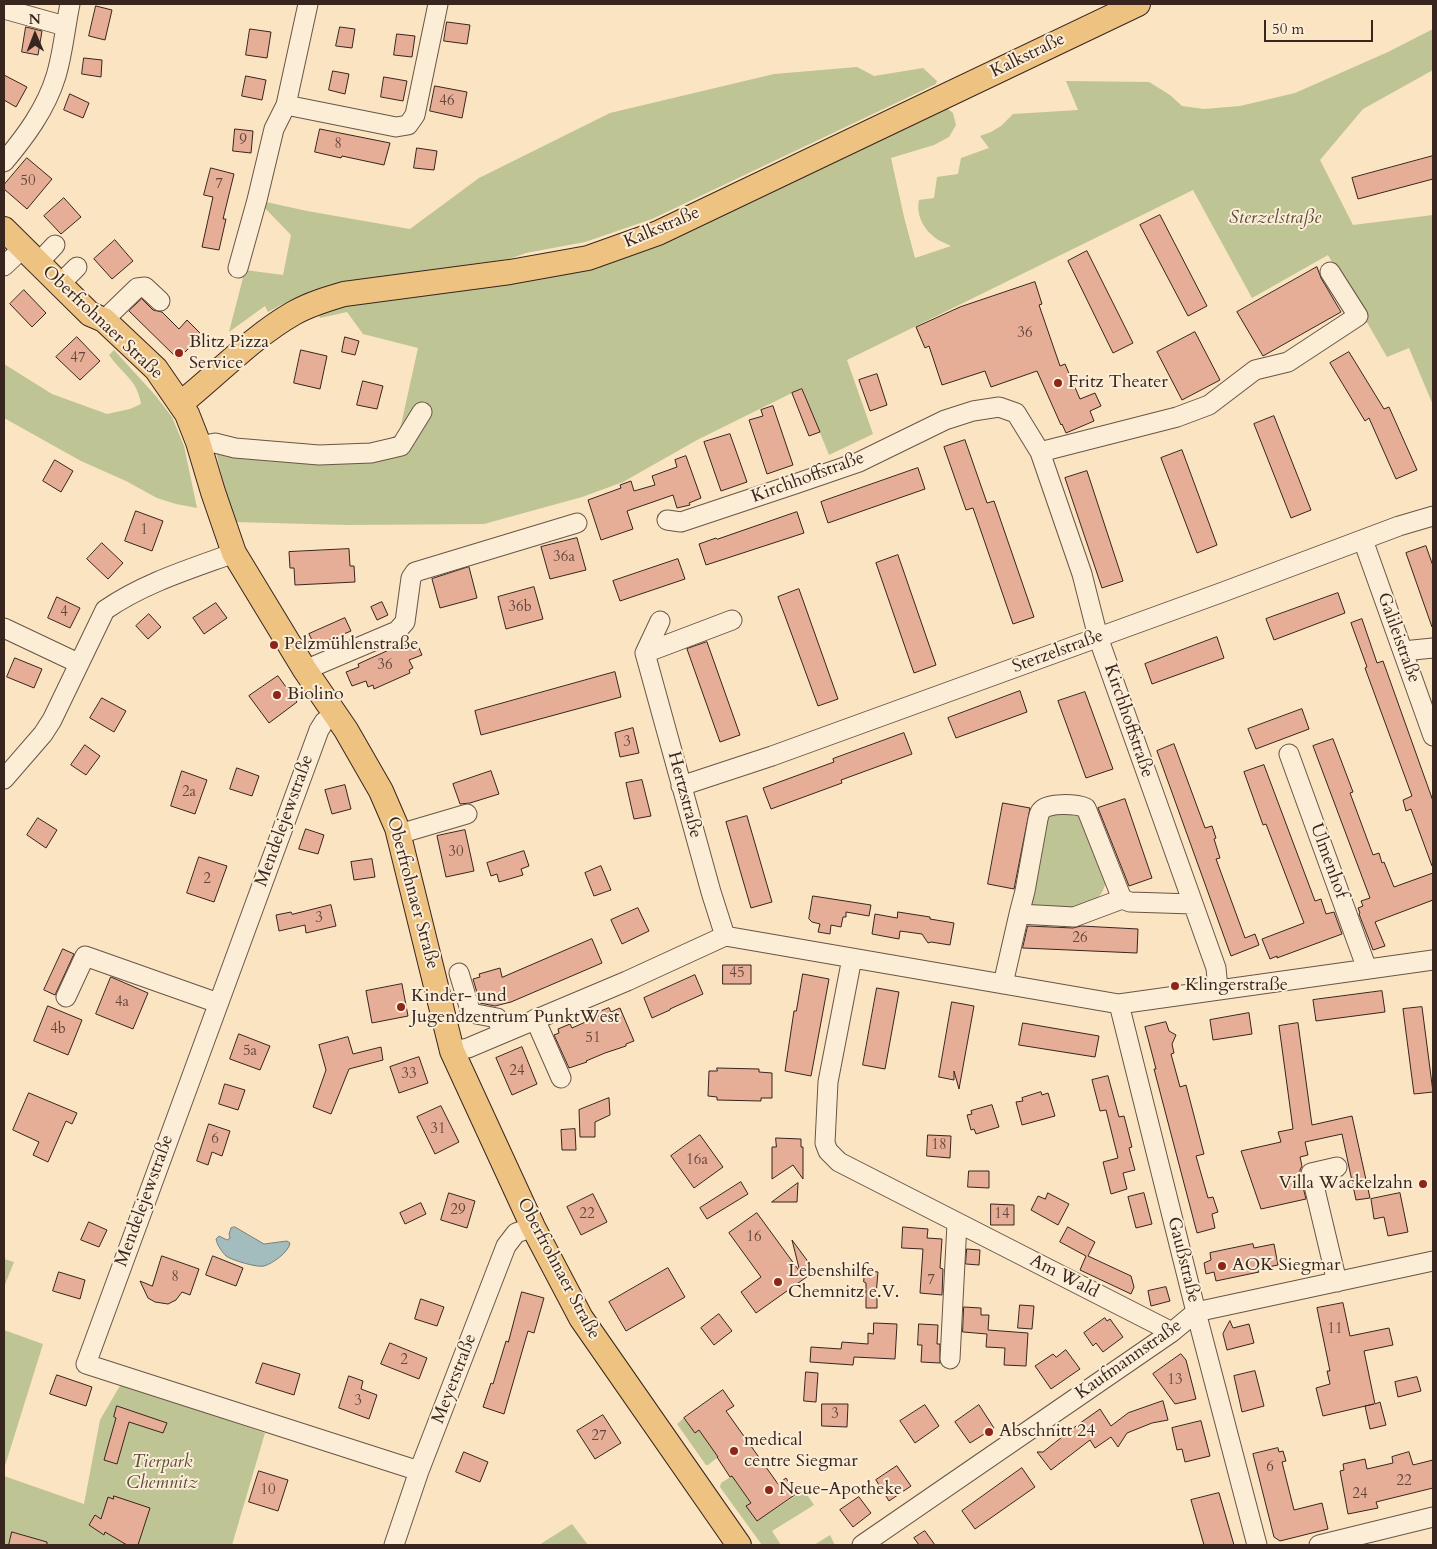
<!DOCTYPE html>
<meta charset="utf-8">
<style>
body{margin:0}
#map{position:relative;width:1437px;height:1549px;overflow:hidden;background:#fbe4c1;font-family:Cardo,serif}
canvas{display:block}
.frame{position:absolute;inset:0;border:5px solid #38251e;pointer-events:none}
.north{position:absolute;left:10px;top:10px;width:50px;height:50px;-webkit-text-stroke:4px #fcedd7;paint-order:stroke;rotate:359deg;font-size:14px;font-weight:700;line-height:20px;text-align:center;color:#38251e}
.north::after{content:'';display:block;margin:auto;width:18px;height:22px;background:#38251e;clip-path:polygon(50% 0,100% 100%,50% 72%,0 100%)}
.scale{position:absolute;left:1264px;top:20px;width:109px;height:22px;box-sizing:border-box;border:2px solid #38251e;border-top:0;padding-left:6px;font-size:15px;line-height:18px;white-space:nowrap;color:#38251e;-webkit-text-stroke:4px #fcedd7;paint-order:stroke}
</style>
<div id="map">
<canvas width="1437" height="1549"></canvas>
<div class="frame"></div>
<div class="north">N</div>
<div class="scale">50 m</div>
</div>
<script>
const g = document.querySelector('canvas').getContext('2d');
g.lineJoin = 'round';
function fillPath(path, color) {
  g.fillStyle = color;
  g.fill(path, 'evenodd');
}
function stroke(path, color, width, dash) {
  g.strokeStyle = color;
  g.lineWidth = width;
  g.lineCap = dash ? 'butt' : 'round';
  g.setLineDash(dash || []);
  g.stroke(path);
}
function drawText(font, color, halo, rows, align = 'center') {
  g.font = font + ' Cardo,serif';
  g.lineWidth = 4;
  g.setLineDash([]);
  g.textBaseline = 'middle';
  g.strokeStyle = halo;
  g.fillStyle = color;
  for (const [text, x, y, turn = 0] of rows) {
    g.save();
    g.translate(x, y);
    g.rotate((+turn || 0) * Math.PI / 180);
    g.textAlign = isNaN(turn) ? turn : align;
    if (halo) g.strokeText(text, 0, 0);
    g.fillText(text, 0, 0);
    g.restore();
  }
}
fillPath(new Path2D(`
 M1433 29V70L1363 109 1320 160 1353 225 1433 215V405L1409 348 1387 357 1328 255 1252 298 1193 190 847 360 873 434 829 455 802 388 697 440 623 482 582 497 484 524 347 525 233 522 214 444 317 447 371 446 399 434 418 348 363 334 347 312 320 318 317 311 328 307 511 279 940 110 948 109 953 113 956 125 949 137 934 145 891 158 904 217 915 258 951 246C945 243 937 240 933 236 922 227 916 213 919 200L934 198 937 177 958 174 961 158 989 148 980 136 991 132 1001 126 1013 114 1078 110 1066 81 1149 82 1170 95 1182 106 1204 109 1240 106 1295 93 1388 52Z
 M857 67 874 76 923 68 937 81 936 84 652 219 585 242 526 253 509 259 343 282C316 289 292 298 268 312L265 306 229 332 245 270 283 275 291 235 257 200 307 211 410 229 479 178 610 113 774 74Z
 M114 350 155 395 172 417 184 446 197 508 176 504 157 498 126 481 81 461 4 418V364L52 394 107 414 130 409 141 404C137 379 123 375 109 355Z
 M1078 809 1107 879C1105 883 1104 890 1101 894 1088 912 1046 916 1029 903L1046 812Z
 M4 1259 14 1262 4 1287Z
 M4 1330 43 1344 4 1469Z
 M121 1384 265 1433 232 1545H4V1476L84 1504 100 1420Z
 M684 1418 695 1433 699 1430 718 1457 708 1465H706L677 1424Z
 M732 1476 751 1503 747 1506 757 1521 804 1490 814 1505 772 1531 781 1545H762L720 1487 721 1483Z
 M572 1524 588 1545H539Z
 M830 1535 835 1545H814Z`), '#bec493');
const water = new Path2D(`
 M235 1227 264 1244 287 1241 290 1243C289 1252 272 1264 264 1266 258 1268 231 1260 226 1256 222 1252 217 1245 216 1239L219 1236 227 1240 230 1238 229 1234 231 1228Z`);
fillPath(water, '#a3bcbd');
stroke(water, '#78807d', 1);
const building = new Path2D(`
 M96 6 112 10 105 40 89 36Z
 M447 22 470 25 467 44 444 41Z
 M26 27 42 31 38 55 22 52Z
 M340 27 355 29 352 48 336 46Z
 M250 29 271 32 267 58 246 55Z
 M397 34 415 36 412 57 394 55Z
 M84 58 102 60 101 77 82 74Z
 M333 71 349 74 345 94 329 90Z
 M4 75 27 87 16 107 4 100Z
 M246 76 266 80 262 100 242 96Z
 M384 77 407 81 403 101 381 97Z
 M435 86 467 92 462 118 430 111Z
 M70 94 89 103 83 118 64 110Z
 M235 129 253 131 251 153 233 151Z
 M320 129 390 143 384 165 342 156 341 158 315 152Z
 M417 148 437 151 434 170 414 168Z
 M1433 156V179L1358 199 1352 178Z
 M27 158 52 179 27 209 4 189V185Z
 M211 168 234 174 223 219H226L219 250 202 247 213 197 204 195Z
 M64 198 81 217 61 234 44 216Z
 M1160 215 1207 306 1188 316 1140 225Z
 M115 240 133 261 112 279 94 259Z
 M1087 251 1133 343 1113 353 1068 261Z
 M1317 267 1321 278 1341 312 1263 356 1237 312Z
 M1035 282 1042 304 1039 305 1060 366 1065 364 1080 399 1095 393 1101 406 1090 411 1094 421 1066 433 1062 424 1061 425 1037 371 991 387 985 371 942 385 929 346 925 348 916 327 960 307Z
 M24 290 46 313 32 327 10 304Z
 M142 299 153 310 162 312 179 329 187 320 202 335 178 359 129 311Z
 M1195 332 1220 380 1182 400 1157 352Z
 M77 337 100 361 80 380 56 357Z
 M345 337 359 341 355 355 342 352Z
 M301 350 327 356 320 389 294 383Z
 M1349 352 1384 409 1389 407 1417 470 1396 479 1369 418 1365 421 1330 363Z
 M877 374 887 405 870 411 859 380Z
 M363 381 383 386 377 409 357 405Z
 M802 389 820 432 809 436 792 393Z
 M773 406 793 465 767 474 749 420 763 416 761 410Z
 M1274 416 1311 510 1291 518 1254 424Z
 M730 434 747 482 721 491 704 442Z
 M965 440 987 503 994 501 1034 617 1013 624 973 508 966 510 944 447Z
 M1182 450 1217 545 1197 553 1161 458Z
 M686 456 701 498 689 503 690 505 677 508 673 495 627 511 633 529 601 540 588 500 621 488 620 485 631 481 634 491 655 485 652 476 677 467 675 460Z
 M55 460 73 471 61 492 43 481Z
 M918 468 925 489 828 523 821 502Z
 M1087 471 1123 581 1102 588 1065 478Z
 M136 511 163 521 152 551 125 541Z
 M797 512 804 533 706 565 699 544 716 538 717 539Z
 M577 538 586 570 550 579 541 547Z
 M102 543 123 563 108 579 87 559Z
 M1426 546 1433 566V626L1432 627 1406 553Z
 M349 549 350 566H354L355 582 295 585 294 568H290L289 552Z
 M898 555 936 665 914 673 876 563Z
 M678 559 685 579 620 601 613 581Z
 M469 567 477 598 440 608 432 579Z
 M534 587 543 619 506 629 498 597Z
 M799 589 838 699 818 706 778 597Z
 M1338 593 1345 613 1274 640 1266 619Z
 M57 597 80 608 70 628 48 618Z
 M382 602 388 615 377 620 371 607Z
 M216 603 227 618 204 634 193 618Z
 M149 614 161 627 148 639 136 626Z
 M345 618 351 631 315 646 309 634Z
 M1362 619 1377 663 1383 661 1433 801V866H1432L1411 809 1406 811 1403 800 1412 796 1365 668 1367 667 1351 623Z
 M1217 637 1224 658 1152 684 1145 664Z
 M416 641 422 655 409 660 413 668 409 670 410 673 374 689 373 685 368 687 366 681 352 686 346 672 359 667 358 664 402 644 403 646Z
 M707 642 740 735 720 742 687 649Z
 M15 658 42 669 34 688 7 677Z
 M615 672 621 697 481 735 475 711Z
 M278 676 297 702 269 723 249 696Z
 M1020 691 1027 712 956 738 948 718Z
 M1085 692 1113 769 1086 778 1058 701Z
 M102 698 126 711 114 732 90 718Z
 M1302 709 1309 729 1256 749 1248 729Z
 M633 728 639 753 620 757 615 733Z
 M904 733 912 754 841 780 842 783 771 809 763 788 834 762 833 759Z
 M1333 739 1353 792 1350 793 1373 855 1379 853 1382 863 1384 862 1394 887 1433 873V900L1375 922 1385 946 1373 950 1359 914 1360 913 1358 908 1363 906 1361 901 1370 898 1313 746Z
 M1174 744 1205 828 1212 826 1216 838 1214 839 1220 858 1216 859 1245 938 1255 934 1259 945 1231 956 1157 751Z
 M85 745 100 756 86 775 71 765Z
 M1264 765 1315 901 1321 899 1326 914 1334 912 1342 934 1277 958V956L1270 959 1262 939 1304 923 1266 824 1263 825 1244 772Z
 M237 768 259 776 252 796 230 789Z
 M182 771 207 780 195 814 171 806Z
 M491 771 499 794 470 803 460 804 453 784Z
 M642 780 651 816 634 819 626 783Z
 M345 785 351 809 332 814 325 790Z
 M1125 799 1152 878 1129 886 1098 808Z
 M1003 803 1030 808 1014 889 988 884Z
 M747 816 772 902 751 908 726 822Z
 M38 818 57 830 46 848 27 835Z
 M306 829 324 835 318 854 299 849Z
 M465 830 474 871 446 877 437 836Z
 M524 851 529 866 521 869 523 875 499 882 497 874 491 876 487 863Z
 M199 857 227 866 214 902 187 893Z
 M372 859 375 877 354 880 351 862Z
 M601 866 611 890 594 896 585 873Z
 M813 896 871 905 869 916 846 912V917H843L841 927 831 925 830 934 818 932 820 924 812 922 809 919Z
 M331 905 336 926 306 933 305 925 279 931 276 915 291 912 292 914Z
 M638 908 649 931 622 944 611 920Z
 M898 912 930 917V919L954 923 950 945 931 942 928 943 922 934 900 931 899 939 872 934 875 914 897 918Z
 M1028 926 1073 928 1081 926 1138 929 1137 953 1023 948Z
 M592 939 602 963 511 1002 495 1006 480 1003 473 979 480 977 479 974 500 968 502 977Z
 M63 949 74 954 55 995 44 990Z
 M723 965H751V984H723Z
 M803 974 829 979 811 1076 785 1071 794 1011H796Z
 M695 975 703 994 670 1009V1010L652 1018 644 998Z
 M111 977 148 993 133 1029 96 1014Z
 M402 984 408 1016 372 1023 366 991Z
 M877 988 899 992 885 1069 863 1065Z
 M1382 991 1385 1012 1316 1021 1313 1000Z
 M952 1002 974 1006 959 1089 954 1071V1080L939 1077Z
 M48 1006 82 1020 68 1055 34 1041Z
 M1422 1007 1433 1092 1414 1094 1403 1009Z
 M609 1008 611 1012 620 1008 634 1041 626 1044V1046L605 1053 586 1061 587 1062 569 1068 554 1035 559 1033 558 1029 570 1024 572 1028 599 1016 597 1013Z
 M1249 1013 1252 1034 1213 1040 1210 1020Z
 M1166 1022 1169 1031 1176 1035 1172 1044 1174 1053 1171 1054 1180 1087 1186 1085 1204 1154 1196 1156 1208 1198 1213 1197 1218 1212 1212 1214 1215 1228 1197 1233 1154 1069H1156L1145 1027Z
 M1023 1023 1099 1036 1095 1057 1019 1045Z
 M1298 1023 1312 1125 1352 1116 1370 1198 1356 1200 1342 1134 1305 1142 1308 1155 1300 1157 1302 1166 1300 1170V1175L1306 1199 1261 1209 1241 1151 1281 1142 1278 1132 1293 1129 1279 1026Z
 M239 1034 270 1046 260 1070 230 1059Z
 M348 1037 353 1054 381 1047 383 1060 349 1069 331 1114 313 1107 326 1070 319 1045Z
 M522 1047 537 1084 512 1095 496 1058Z
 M419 1057 428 1083 399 1093 390 1067Z
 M717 1068 759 1069V1072L772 1073V1098H761V1101L717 1100V1097L708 1096 709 1071H717Z
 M1108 1076 1119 1117 1124 1116 1132 1147 1129 1148 1135 1170 1123 1173 1127 1189 1111 1194 1103 1162 1118 1158 1106 1110 1100 1111 1092 1080Z
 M225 1084 245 1090 238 1110 219 1104Z
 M1041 1092 1042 1095 1048 1093 1055 1116 1022 1125 1016 1102 1023 1101 1022 1098Z
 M29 1093 77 1113 72 1124 66 1121 48 1162 33 1155 39 1142 13 1130Z
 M609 1098 610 1115 595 1122V1137H580L579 1110Z
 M992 1105 999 1127 976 1134 974 1129 971 1130 967 1115 972 1114 971 1111Z
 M441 1106 459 1142 435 1154 417 1117Z
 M209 1124 230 1131 222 1156 212 1152 208 1165 197 1161Z
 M575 1129 576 1150H562L561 1130Z
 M700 1135 723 1167 694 1188 671 1156Z
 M928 1135 951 1136 950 1158 927 1156Z
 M776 1138 801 1139V1147H803V1179L793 1165 772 1179V1147H776Z
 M969 1171H989V1188L968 1187Z
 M741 1182 748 1194 707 1219 700 1208Z
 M798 1183 797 1202H772Z
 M449 1193 475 1201 467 1228 441 1220Z
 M1048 1193 1069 1204 1058 1225 1031 1210 1038 1196 1045 1199Z
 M1144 1193 1152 1224 1136 1228 1128 1197Z
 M1400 1193 1408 1232 1388 1236 1384 1217 1374 1219 1371 1199Z
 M593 1194 607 1222 581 1235 567 1207Z
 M421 1203 426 1214 405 1224 400 1213Z
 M991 1204 1014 1205V1225H991Z
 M757 1213 800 1272 792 1240 815 1271 756 1313 741 1292 761 1277 729 1233Z
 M89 1222 107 1230 99 1247 81 1240Z
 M903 1227 928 1229 927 1238 942 1239 940 1268 943 1269 942 1295 920 1293 923 1249 902 1248Z
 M1068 1227 1095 1242 1088 1256 1131 1276 1134 1287 1131 1294 1080 1270 1086 1256 1060 1242Z
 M1253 1244 1254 1248 1274 1244 1278 1265 1258 1269 1259 1272 1216 1281 1214 1272 1206 1274 1204 1263 1211 1260 1210 1253Z
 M967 1249 980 1250 979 1265 966 1264Z
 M162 1256 199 1269 190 1295 182 1292 176 1300 168 1304 155 1302 148 1298 140 1281 152 1286Z
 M213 1256 243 1268 236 1286 206 1275Z
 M668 1268 685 1297 626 1331 609 1302Z
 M865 1270 878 1272 876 1295H877V1308H866V1283L864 1282Z
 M59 1272 85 1280 80 1299 53 1291Z
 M1166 1287 1170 1301 1151 1306 1148 1291Z
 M522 1292 544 1298 534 1333 528 1331 504 1414 483 1407 491 1383 493 1384 506 1341 508 1342Z
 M421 1299 444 1307 437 1326 415 1319Z
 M1343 1303 1350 1336 1389 1328 1393 1345 1364 1351 1375 1404 1380 1402 1386 1425 1370 1429 1365 1406 1374 1404 1323 1416 1316 1388 1330 1384 1327 1371H1330L1317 1308Z
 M1020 1305 1034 1306 1032 1329 1018 1328Z
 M964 1307 981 1308V1315H989L988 1330 1028 1333 1026 1366 1004 1365 1005 1348 986 1347 987 1334 963 1332Z
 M719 1314 732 1331 714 1345 701 1328Z
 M1105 1318 1107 1321 1110 1319 1123 1337 1103 1352 1096 1343 1093 1346 1084 1333Z
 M1230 1321 1233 1328 1249 1324 1254 1343 1227 1350 1223 1334Z
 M874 1323 897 1324 895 1359 854 1357 853 1365 810 1362 811 1347 841 1349 842 1342 868 1344V1333L873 1334Z
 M919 1324 938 1325 937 1344H940V1363L921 1362 922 1345H918Z
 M390 1343 427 1358 419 1379 381 1364Z
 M1066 1350 1080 1369 1051 1389 1035 1366 1053 1354 1056 1357Z
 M1181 1354 1186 1360 1196 1399 1175 1404 1153 1374Z
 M263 1363 300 1374 294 1395 256 1383Z
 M1255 1371 1264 1406 1242 1412 1234 1376Z
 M806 1372 818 1373 816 1402 804 1401Z
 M57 1375 92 1387 86 1406 50 1394Z
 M349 1376 363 1381 361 1389 377 1395 369 1419 339 1408Z
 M1417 1377 1421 1391 1398 1397 1395 1382Z
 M723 1390 734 1406 726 1411 778 1484 786 1478 796 1494 757 1521 746 1506 751 1503 732 1476 730 1477 717 1457H718L699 1430 695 1433 684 1418Z
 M1163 1401 1168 1420 1152 1423 1127 1433 1118 1447 1111 1437 1095 1448 1090 1440 1051 1470 1037 1452H1043L1076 1426 1100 1409 1111 1426 1128 1413Z
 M822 1404H848L847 1427 822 1426Z
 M925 1405 939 1426 915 1443 900 1421Z
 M979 1405 994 1428 970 1443 955 1422Z
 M117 1406 167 1423 163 1433 129 1422 117 1464 104 1460 116 1418 114 1417Z
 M603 1415 621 1443 595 1459 577 1431Z
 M1201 1421 1210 1456 1185 1462 1182 1449 1177 1450 1172 1428Z
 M1278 1448 1279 1452 1283 1451 1286 1461 1282 1462 1294 1510 1322 1503 1328 1529 1280 1541 1274 1537 1253 1454Z
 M464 1452 488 1462 480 1482 456 1472Z
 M1409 1452 1413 1465 1433 1460V1488L1376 1502 1378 1508 1348 1514 1340 1471 1344 1470 1343 1464 1365 1459 1367 1469 1393 1463 1392 1457Z
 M897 1466 911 1486 889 1501 876 1480Z
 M1022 1468 1035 1487 975 1529 962 1511Z
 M259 1471 288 1480 278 1511 249 1502Z
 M1219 1493 1234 1545H1204L1191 1500Z
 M114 1496 150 1508 138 1545H127L105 1532 104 1535 89 1525 95 1515 101 1519 108 1497 113 1499Z
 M859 1497 871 1513 853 1527 840 1510Z
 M925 1531 935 1545H919L914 1538Z
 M12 1532 47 1542V1545H9Z`);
fillPath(building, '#e6ad97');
stroke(building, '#38251e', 1);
const minor = new Path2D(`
 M4 9 65 26
 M286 105 396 127 408 125 415 115 438 4
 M4 162C25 137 46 109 56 76 63 53 65 28 70 4
 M38 263 55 245
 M4 266 23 248
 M238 268 257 200 274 129 286 105 308 4
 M60 284 77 267
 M104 320 137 288 145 287 160 301
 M199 446 215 443 235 448 319 455 371 453 401 446 422 412
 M1040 452 1177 417 1209 405 1255 370 1288 362 1358 316 1330 272
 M667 520 681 522 795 484 859 462 945 420 973 411 999 407 1016 413 1040 452 1082 574 1098 637 1216 968 1218 989
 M1363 540 1433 736
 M4 628 78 663
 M1403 651 1433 648
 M645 653 711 892 725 936
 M645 653 732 620
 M645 653 660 621
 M305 670 397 631 405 622 411 578 415 572 577 523
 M335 714 324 722 319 730 86 1364 419 1471
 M1289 754 1367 969
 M4 779 43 734 52 720 105 610C144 583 190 569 234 553
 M681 786 772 756 1223 592 1399 526 1433 516
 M399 834 467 814
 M1019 914 1025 891 1038 819C1039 816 1039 813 1041 811 1047 802 1077 804 1086 808L1122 899
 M852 958 828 1082 825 1143 828 1151 839 1162 1172 1332
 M459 973 471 1013 497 1018 502 1033
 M1003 984 1019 914 1074 917 1122 899 1130 902 1193 904
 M66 997 85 956 218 1003
 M1119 1004 1196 1312 1257 1545
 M535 1019 561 1078
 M452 1051 468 1048 627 981 725 936 1119 1004 1433 960
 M1337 1282 1311 1173 1337 1167
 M950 1359 957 1223
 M394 1545 419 1471 506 1246 516 1233 533 1227
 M862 1545 1172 1332 1196 1312 1433 1261
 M1319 1545 1433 1517`);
const major = new Path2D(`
 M4 229 90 314 104 320 156 369 187 414 198 442 213 492 234 553 305 670 346 730 381 791 397 828 452 1051 533 1227 581 1318 739 1545
 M180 404C218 374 252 337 294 313 310 304 327 299 344 294L510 272 588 258 658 233 1138 4`);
stroke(minor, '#695547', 21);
stroke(major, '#38251e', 26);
stroke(minor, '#fcedd7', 19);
stroke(major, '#eec280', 24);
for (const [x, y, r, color] of [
 [179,353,5,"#8f2418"],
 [1058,383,5,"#8f2418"],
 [274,645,5,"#8f2418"],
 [277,695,5,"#8f2418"],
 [1175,986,5,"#8f2418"],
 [401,1007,5,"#8f2418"],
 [1423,1184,5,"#8f2418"],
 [1222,1266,5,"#8f2418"],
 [778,1282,5,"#8f2418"],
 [989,1432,5,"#8f2418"],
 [734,1451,5,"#8f2418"],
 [769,1490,5,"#8f2418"]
]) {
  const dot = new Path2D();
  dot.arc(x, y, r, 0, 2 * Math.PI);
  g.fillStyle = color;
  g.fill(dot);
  stroke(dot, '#fcedd7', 2);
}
drawText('15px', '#64473c', null, [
 ["46",447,102],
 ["9",243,141],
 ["8",338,145],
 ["50",28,182],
 ["7",219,185],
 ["36",1025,334],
 ["47",78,359],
 ["1",144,531],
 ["36a",564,558],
 ["36b",520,608],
 ["4",64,613],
 ["36",385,666],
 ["3",627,743],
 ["2a",189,793],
 ["30",456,853],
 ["2",207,880],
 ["3",319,919],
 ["26",1080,939],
 ["45",737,974],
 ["4a",122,1003],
 ["4b",58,1030],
 ["51",593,1039],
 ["5a",250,1052],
 ["24",517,1072],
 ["33",409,1075],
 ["31",438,1130],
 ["6",215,1140],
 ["18",939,1146],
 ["16a",697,1161],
 ["29",458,1211],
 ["22",587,1215],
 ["14",1002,1215],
 ["16",754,1238],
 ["8",175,1278],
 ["7",931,1281],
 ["11",1335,1330],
 ["2",404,1361],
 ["13",1175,1381],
 ["3",358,1402],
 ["3",835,1415],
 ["27",599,1437],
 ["6",1270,1468],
 ["22",1404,1482],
 ["10",268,1491],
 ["24",1360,1495]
]);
drawText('18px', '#38251e', '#fcedd7', [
 ["Kalkstraße",1028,56,-26],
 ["Kalkstraße",662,228,-23],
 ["Oberfrohnaer Straße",102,323,43],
 ["Kirchhoffstraße",808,478,-20],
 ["Galileistraße",1398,638,70],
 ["Sterzelstraße",1058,652,-20],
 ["Kirchhoffstraße",1128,721,71],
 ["Hertzstraße",684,795,75],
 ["Mendelejewstraße",285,821,-70],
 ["Ulmenhof",1328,861,70],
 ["Oberfrohnaer Straße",412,893,75],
 ["Mendelejewstraße",145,1201,-70],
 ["Gaußstraße",1183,1260,76],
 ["Oberfrohnaer Straße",558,1269,62],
 ["Am Wald",1064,1277,27],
 ["Kaufmannstraße",1129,1360,-35],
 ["Meyerstraße",455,1379,-69]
]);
drawText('italic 18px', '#5a4d3b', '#fcedd7', [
 ["Sterzelstraße",1275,219],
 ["Tierpark",162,1463],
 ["Chemnitz",162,1484]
]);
drawText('18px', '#38251e', '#fcedd7', [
 ["Blitz Pizza",189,343],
 ["Service",189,364],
 ["Fritz Theater",1068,383],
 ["Pelzmühlenstraße",284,645],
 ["Biolino",287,695],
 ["Klingerstraße",1185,986],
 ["Kinder- und",411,997],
 ["Jugendzentrum PunktWest",411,1018],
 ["Villa Wackelzahn",1413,1184,"right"],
 ["AOK Siegmar",1232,1266],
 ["Lebenshilfe",788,1272],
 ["Chemnitz e.V.",788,1293],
 ["Abschnitt 24",999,1432],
 ["medical",744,1441],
 ["centre Siegmar",744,1462],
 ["Neue-Apotheke",779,1490]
], 'left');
</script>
